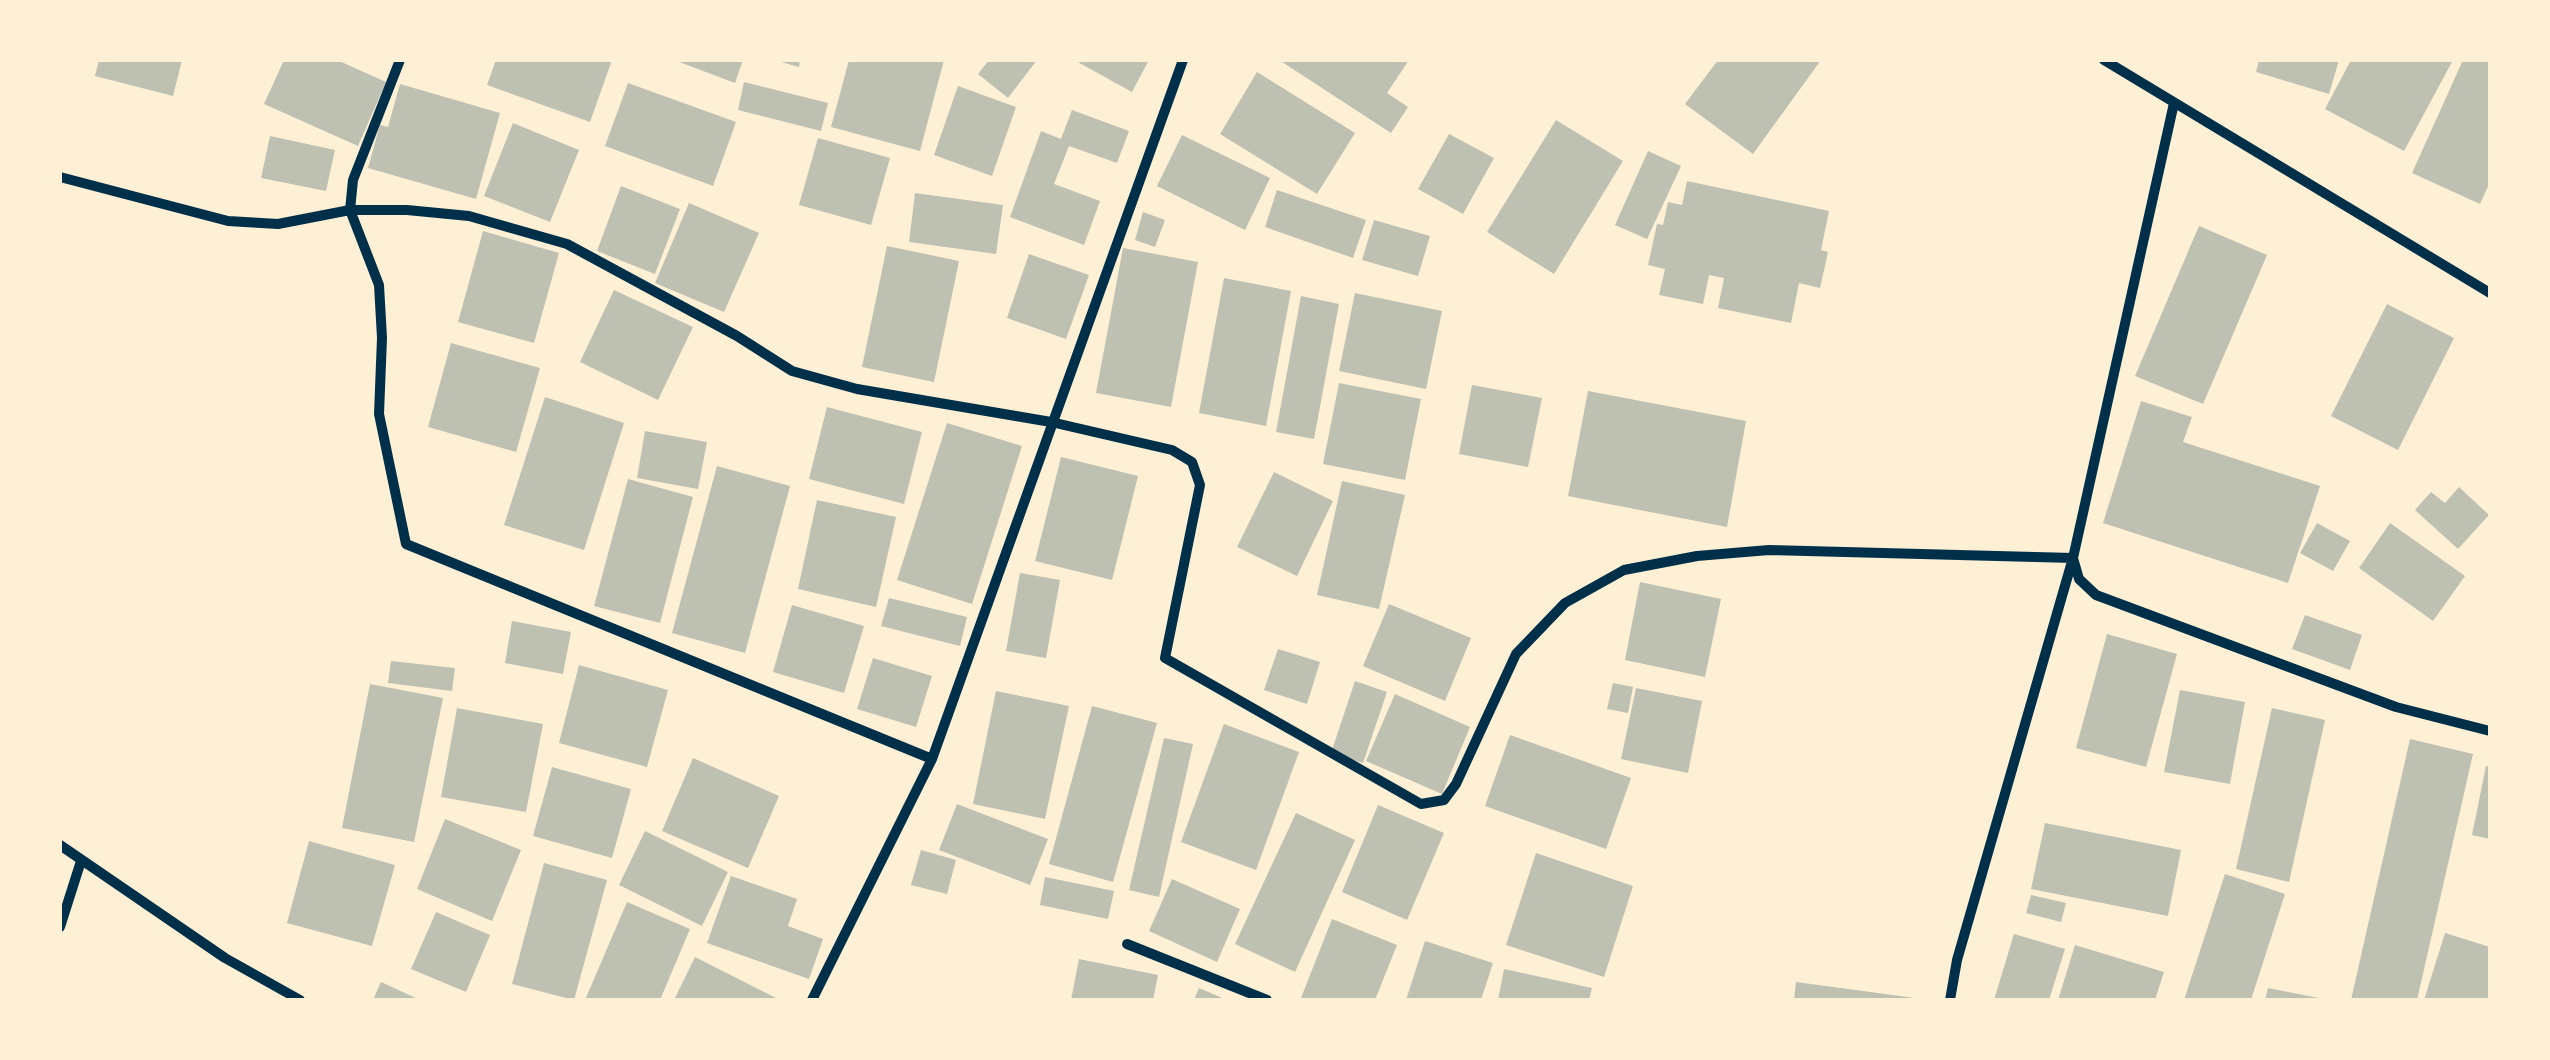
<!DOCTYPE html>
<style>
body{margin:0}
#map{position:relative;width:2550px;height:1060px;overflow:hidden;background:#fdf0d5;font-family:Roboto,sans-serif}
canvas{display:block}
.frame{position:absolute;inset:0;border:62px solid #fdf0d5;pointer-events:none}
</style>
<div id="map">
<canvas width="2550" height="1060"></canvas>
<div class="frame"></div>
</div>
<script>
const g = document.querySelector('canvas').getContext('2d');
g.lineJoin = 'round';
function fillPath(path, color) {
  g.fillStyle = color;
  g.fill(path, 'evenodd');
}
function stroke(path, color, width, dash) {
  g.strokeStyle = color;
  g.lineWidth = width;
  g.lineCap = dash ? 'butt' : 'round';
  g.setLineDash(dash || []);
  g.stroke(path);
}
fillPath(new Path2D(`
 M99 60H182L173 96 95 76Z
 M284 60H337L386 82 358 146 264 104Z
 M496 60H612L590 122 487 85Z
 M674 60H743L735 83Z
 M774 60H800L799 67Z
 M849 60H944L920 151 831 127Z
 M989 60H1037L1008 98 978 74Z
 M1074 60H1149L1132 92Z
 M1279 60H1409L1387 93 1408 107 1391 133Z
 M1718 60H1821L1753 154 1685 104Z
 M2259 60H2339L2329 94 2256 72Z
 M2351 60H2453L2404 151 2325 109Z
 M2463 60H2490V182L2480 204 2412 173Z
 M1257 72 1355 133 1317 194 1220 134Z
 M744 82 828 103 821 131 738 110Z
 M628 83 736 122 713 186 605 146Z
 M400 84 500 113 476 199 368 168 380 125 388 127Z
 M958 86 1016 107 992 176 934 155Z
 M1072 110 1129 131 1117 163 1069 146 1054 184 1100 201 1084 245 1010 217 1041 131 1061 139Z
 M1556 120 1623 161 1554 274 1487 232Z
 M513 123 579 150 550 222 484 196Z
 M1449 134 1494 158 1463 214 1418 189Z
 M1182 135 1270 178 1245 230 1157 186Z
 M270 136 335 150 326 191 261 178Z
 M818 138 890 158 871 225 799 205Z
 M1648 151 1681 166 1647 239 1615 225Z
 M1687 181 1829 211 1821 250 1828 252 1820 288 1799 283 1791 323 1718 308 1724 278 1709 275 1703 304 1659 295 1665 269 1648 265 1657 224 1663 225 1668 202 1682 205Z
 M621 186 680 209 655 274 597 251Z
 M1277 190 1366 220 1353 258 1265 227Z
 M915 193 1003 205 996 254 909 242Z
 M689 203 759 233 724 312 655 283Z
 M1143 212 1165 220 1155 247 1135 240Z
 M1374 220 1430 236 1418 276 1362 260Z
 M2199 226 2267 255 2203 404 2135 376Z
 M483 231 559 253 534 343 458 322Z
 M887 246 959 261 934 382 862 367Z
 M1123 248 1198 262 1171 407 1096 393Z
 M1029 254 1089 275 1066 339 1007 318Z
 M1224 278 1291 291 1266 426 1199 413Z
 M614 290 693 327 658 400 580 362Z
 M1355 293 1442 311 1426 389 1339 371Z
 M1301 296 1339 304 1314 439 1276 432Z
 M2387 304 2454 338 2398 450 2331 416Z
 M451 343 540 368 516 452 428 427Z
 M1339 383 1421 399 1405 480 1323 464Z
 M1472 385 1542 398 1528 467 1459 454Z
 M1588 391 1746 421 1727 527 1568 496Z
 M545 397 624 423 584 550 504 525Z
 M2141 401 2192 417 2183 442 2320 486 2288 583 2103 523Z
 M827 407 922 432 904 504 809 479Z
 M947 423 1022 446 972 604 897 580Z
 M645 431 707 442 698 489 637 478Z
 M1061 457 1138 476 1112 580 1035 561Z
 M717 466 790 486 745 653 672 633Z
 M1274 472 1333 501 1297 576 1237 547Z
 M628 479 693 497 660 623 594 606Z
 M1342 481 1405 495 1379 609 1317 595Z
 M2459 487 2489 515 2458 549 2415 510 2431 492 2445 503Z
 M817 500 896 517 876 607 798 589Z
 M2317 523 2350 541 2333 571 2300 553Z
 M2390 523 2465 576 2433 621 2359 568Z
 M1020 573 1060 580 1046 658 1006 651Z
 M1640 582 1721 599 1705 677 1625 660Z
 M889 598 967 617 960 646 881 626Z
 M1389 604 1471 638 1445 701 1363 666Z
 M792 605 864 626 844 693 773 672Z
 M2305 615 2362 635 2350 670 2292 649Z
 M512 621 571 632 563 674 505 663Z
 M2107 634 2177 654 2146 767 2076 748Z
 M1278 649 1320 662 1307 704 1264 690Z
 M873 658 932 676 916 727 857 709Z
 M391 661 455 668 452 691 388 683Z
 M579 665 668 690 647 767 559 743Z
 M1355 681 1387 692 1363 763 1331 753Z
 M1613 683 1633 687 1628 713 1607 709Z
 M370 684 443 698 414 842 342 828Z
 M1636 688 1702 701 1688 773 1621 759Z
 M2180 690 2245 702 2230 784 2164 772Z
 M996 691 1069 706 1045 819 973 804Z
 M1395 694 1470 727 1442 794 1366 761Z
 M1092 706 1157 723 1113 882 1049 864Z
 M457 708 543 724 526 812 441 797Z
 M2272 708 2325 720 2289 882 2236 869Z
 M1224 724 1299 752 1256 870 1181 842Z
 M1510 735 1631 778 1606 849 1485 806Z
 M1164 738 1193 744 1159 897 1129 890Z
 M2410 739 2473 754 2417 1000H2351Z
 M693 758 779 796 748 868 662 831Z
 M2486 766 2490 767V839L2472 835Z
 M552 767 631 789 612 858 533 836Z
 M957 804 1048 839 1030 885 939 850Z
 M1378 805 1444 833 1407 920 1342 892Z
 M1296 813 1355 840 1295 972 1235 944Z
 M445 819 521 850 492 921 417 889Z
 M2045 823 2181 850 2168 916 2031 889Z
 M645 831 728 872 702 926 619 885Z
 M309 841 395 865 372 946 287 923Z
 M921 850 956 860 947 894 911 885Z
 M1536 853 1633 886 1604 977 1506 945Z
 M544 863 607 880 574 1000 512 984Z
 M2225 874 2285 894 2251 1000H2184Z
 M731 876 797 899 788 926 823 939 809 979 707 943Z
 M1045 877 1114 891 1108 919 1040 905Z
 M1172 879 1240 909 1217 962 1149 931Z
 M2031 895 2066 903 2061 922 2026 913Z
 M627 902 690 929 660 1000H585Z
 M436 912 490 935 466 992 411 969Z
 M1332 919 1397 945 1375 1000 1301 998Z
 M2445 933 2490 947V1000H2424Z
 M2014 934 2065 949 2049 1000H1994Z
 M1425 941 1493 963 1481 1000H1406Z
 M2075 945 2164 972 2155 1000H2058Z
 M695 957 780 1000H674Z
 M1079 959 1158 975 1153 1000H1071Z
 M1504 969 1592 988 1589 1000H1498Z
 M381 982 420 1000H373Z
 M1796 982 1915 998V1000H1794Z
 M1199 988 1227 1000H1194Z
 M2268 988 2319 998V1000H2265Z`), '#bec0b2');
stroke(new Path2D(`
 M400 60 353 180 350 210 379 285 382 338 379 414 406 544 932 759
 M2104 60 2490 293
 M60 177 228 221 278 224 350 210H407L469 216 567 244 737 336 792 371 857 389 1051 422 1172 450 1192 462 1200 485 1165 658 1421 804 1444 800 1456 784 1516 654 1565 603 1624 570 1697 556 1769 550 2073 558 2079 579 2096 595 2396 707 2490 731
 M60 845 225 958 300 1000
 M60 927 81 861
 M1127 944 1267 1000
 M812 1000 932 759 1183 60
 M1950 1000 1957 960 2073 558 2174 103`), '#003049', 10);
</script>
